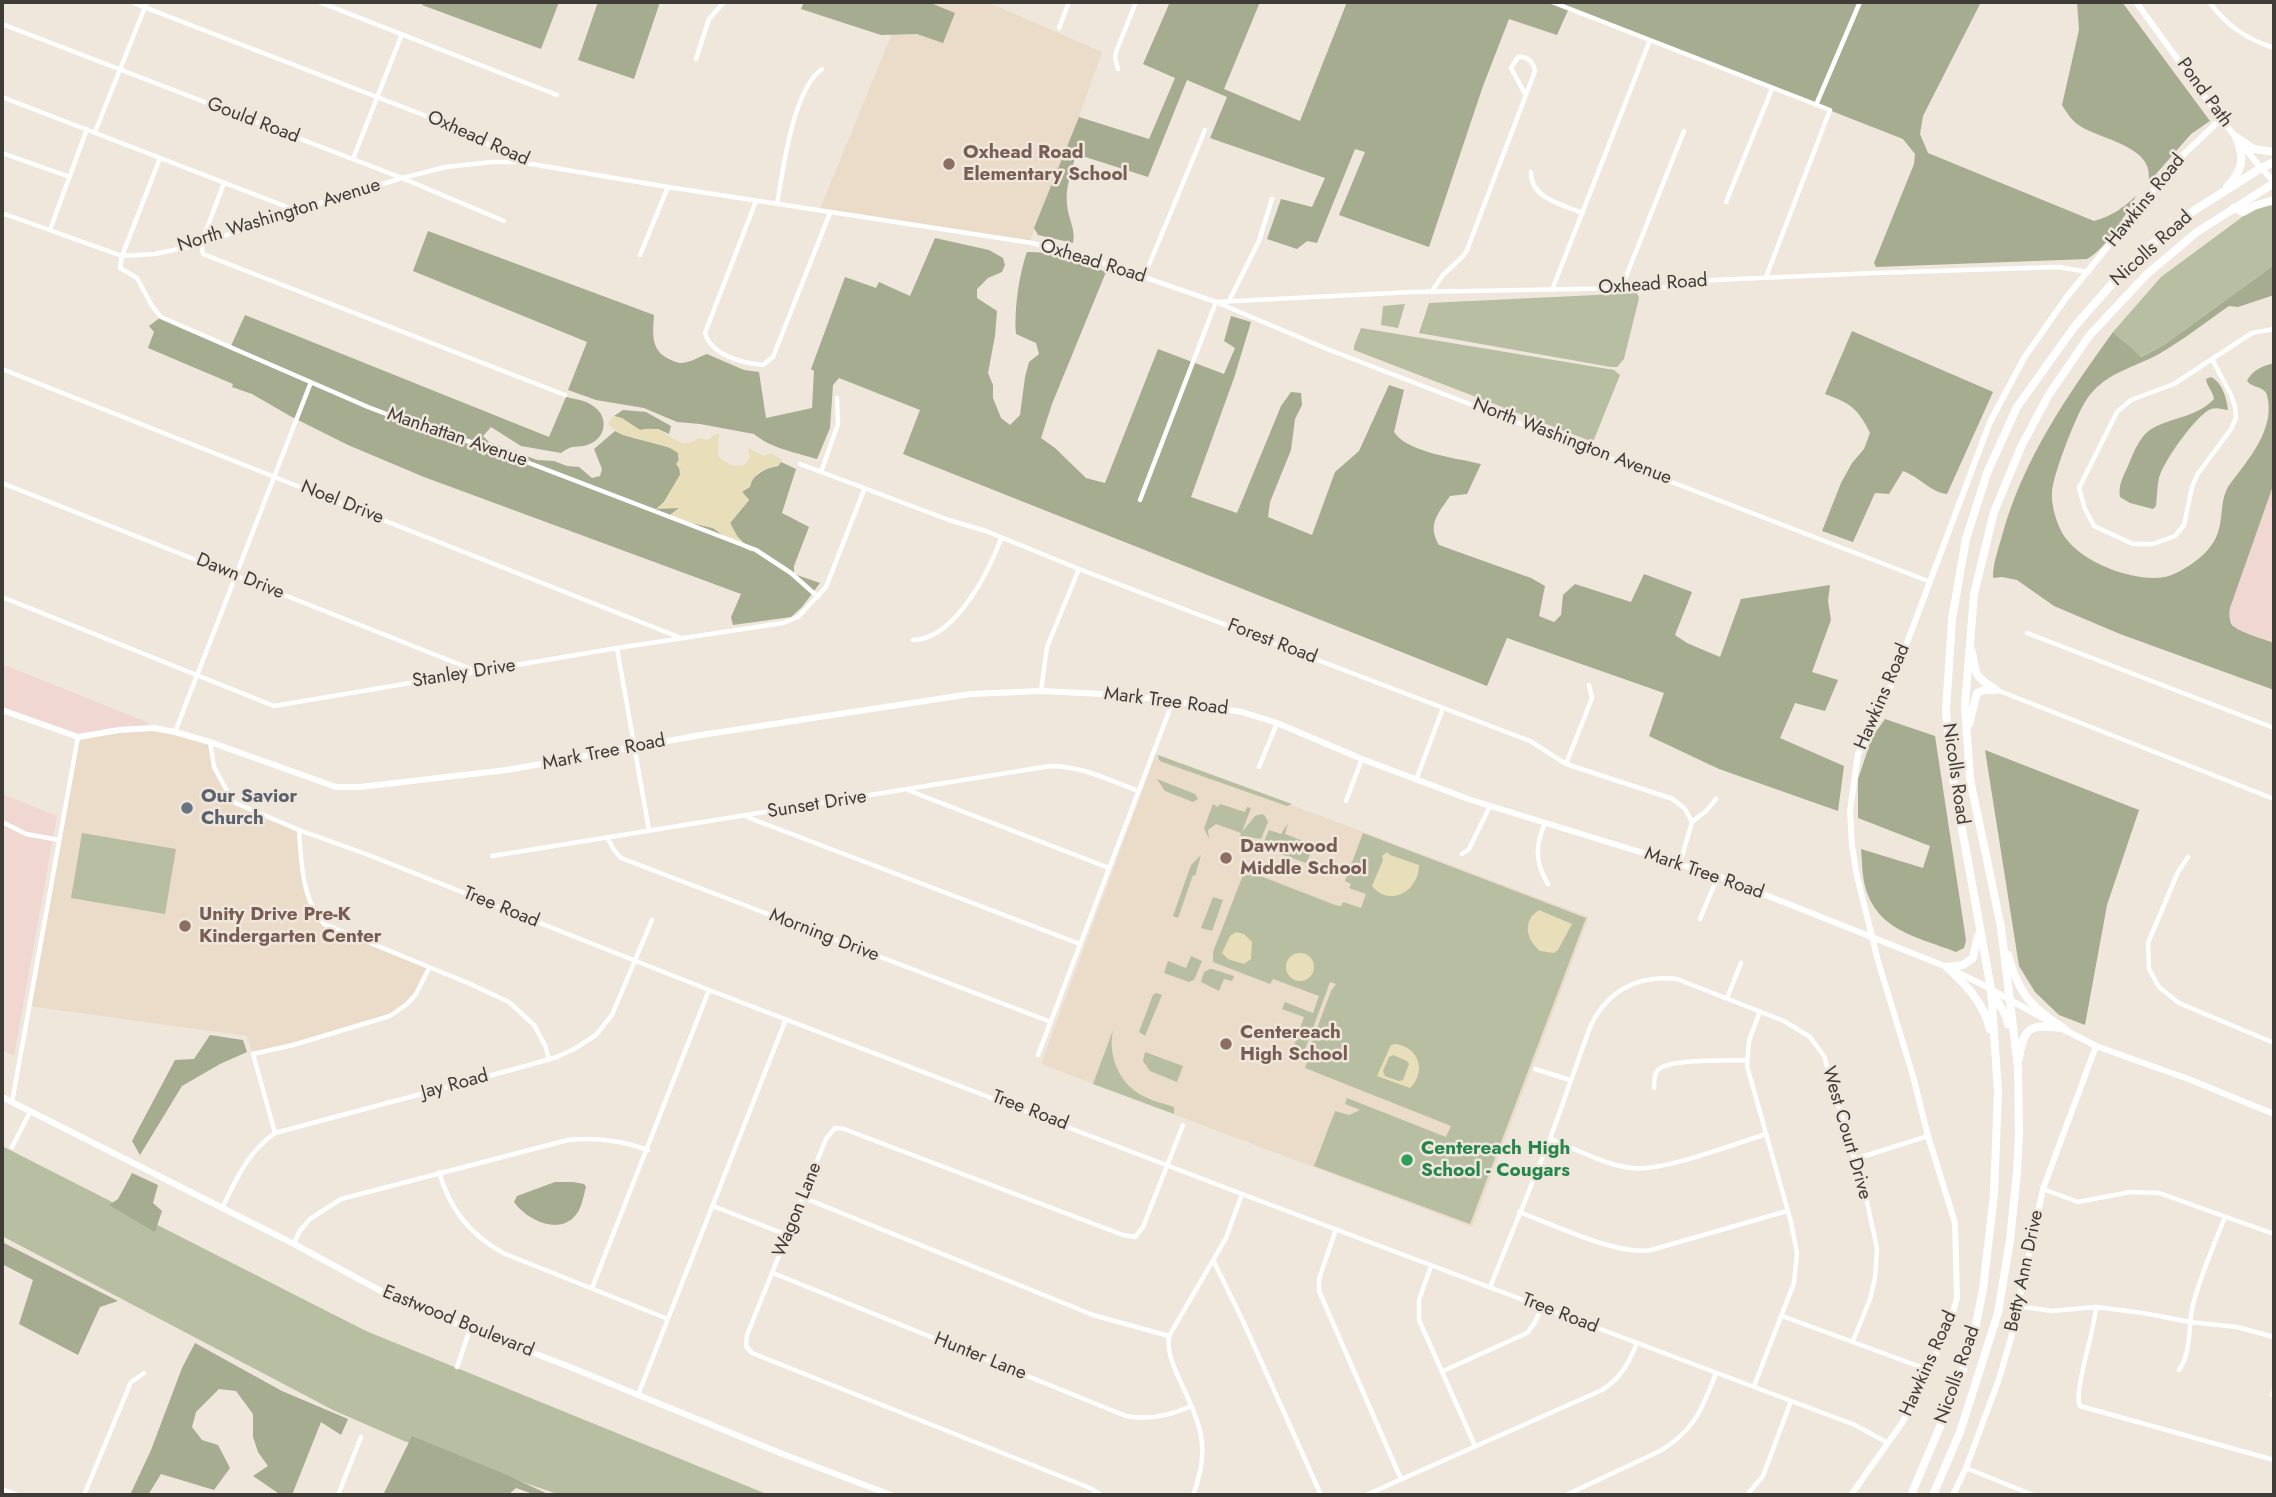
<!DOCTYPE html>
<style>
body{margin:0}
#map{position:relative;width:2276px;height:1497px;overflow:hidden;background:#efe6dc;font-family:Jost,sans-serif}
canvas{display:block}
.frame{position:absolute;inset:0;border:4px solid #3f3c38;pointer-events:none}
</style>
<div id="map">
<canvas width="2276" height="1497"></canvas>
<div class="frame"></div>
</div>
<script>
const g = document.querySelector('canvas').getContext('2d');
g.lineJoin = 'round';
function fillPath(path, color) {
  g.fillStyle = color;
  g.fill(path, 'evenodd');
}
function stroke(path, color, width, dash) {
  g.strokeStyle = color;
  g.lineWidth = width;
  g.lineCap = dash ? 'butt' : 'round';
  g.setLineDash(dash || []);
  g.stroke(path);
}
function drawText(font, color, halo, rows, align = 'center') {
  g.font = font + ' Jost,sans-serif';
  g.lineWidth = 5;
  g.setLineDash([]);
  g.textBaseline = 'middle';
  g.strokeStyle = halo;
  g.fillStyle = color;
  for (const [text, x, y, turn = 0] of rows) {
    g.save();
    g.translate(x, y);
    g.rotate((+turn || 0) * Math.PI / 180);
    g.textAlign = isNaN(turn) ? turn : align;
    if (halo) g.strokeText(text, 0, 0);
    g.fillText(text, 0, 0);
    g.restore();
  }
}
fillPath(new Path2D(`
 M2274 483V643L2240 630 2233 625 2229 617 2230 608Z
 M2 664 149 723 147 729 78 737 2 710Z
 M2 794 57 816 14 1056 2 1050Z`), '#f1d7d2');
fillPath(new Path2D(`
 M905 2H987L1102 52 1079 117 1030 241 819 211Z
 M154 728 210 742 214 767 233 802 299 830 301 859 311 908 324 924 429 968 416 994 390 1016 253 1054 247 1036 29 1006 78 737Z
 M1156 754 1589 917 1472 1227 1041 1064Z`), '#eadcc9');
fillPath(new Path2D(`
 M2268 205 2274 206V265L2164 345 2140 357 2113 332 2161 277 2253 209Z
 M1637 293 1639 298 1624 359 1617 367H1611L1419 333 1429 303Z
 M1405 304 1398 328 1381 325 1383 306Z
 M1361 328 1614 370 1620 375 1593 442 1354 350V346Z
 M1158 755 1292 804 1287 806 1162 762 1159 760Z
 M1157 779 1195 794 1198 799 1193 802 1165 791Z
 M1213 804 1218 807 1220 804 1245 812 1247 807 1251 808 1242 832 1255 816 1262 814 1265 816 1268 822 1261 839 1240 836 1241 833 1216 824 1208 830 1209 839 1204 828Z
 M1288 823 1285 834 1308 843 1305 852 1310 855 1306 863 1256 845 1263 844 1269 830 1281 834Z
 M82 833 176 849 165 914 71 898Z
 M1363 833 1586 918 1470 1224 1314 1166 1335 1111 1349 1115 1360 1110 1345 1104 1347 1098 1446 1137 1451 1126 1305 1068 1308 1060 1306 1058 1331 991 1336 984 1330 982 1303 1055 1301 1057 1291 1054 1304 1017 1282 1009 1285 1002 1313 1013 1319 996 1273 979 1270 984 1213 962V952L1245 870 1335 905 1341 906 1343 902 1361 908 1366 894 1349 888 1351 884 1345 881Z
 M1201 855 1195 876 1193 875 1178 918 1173 916 1191 865Z
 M1213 897 1223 900 1212 931 1201 928Z
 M1191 956 1202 961 1194 980 1189 982 1164 973 1168 961 1186 968Z
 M1210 969H1212L1234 976 1232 981 1224 979 1219 991 1201 982 1204 972Z
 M1156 993 1162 995 1145 1036 1139 1032 1153 995Z
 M1113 1030C1108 1052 1117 1080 1138 1093 1148 1100 1162 1103 1174 1107V1114L1093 1084Z
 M1145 1052 1183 1066 1177 1082 1150 1071 1143 1061Z
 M2 1146 366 1331 769 1495H560L404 1441 333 1410 2 1236Z`), '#b8bea1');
fillPath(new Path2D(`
 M423 2H559L541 49 422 5Z
 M598 2H660L634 79 578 60Z
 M804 2H928L955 13 943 43 917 34 881 35 801 9Z
 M1170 2H1260L1224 89 1300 121 1347 2H1552L1560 5 1561 2H1981L1923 116 1920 134 1928 153 2094 221C2112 216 2123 208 2136 196 2125 216 2107 248 2087 259L1876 267 1874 263 1914 164 1915 154 1903 139 1569 8 1557 35 1509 19 1483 86 1429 247 1339 215 1365 152 1355 149 1317 243 1307 241 1297 249 1267 239 1281 199 1312 207 1325 178 1210 138 1227 97 1187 80 1148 177 1076 154C1072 171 1065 187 1067 204 1068 219 1076 229 1073 243L1038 235 1034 228 1079 117 1149 139 1175 78 1143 64Z
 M2077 2H2122L2210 121 2191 134 2149 182C2149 177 2149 170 2147 166 2140 145 2097 137 2080 126 2072 121 2067 113 2062 105L2079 30Z
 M428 231 654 315C653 333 650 350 669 359 671 360 678 363 680 363 690 363 698 357 707 354L744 370 759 372 766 418 812 408 814 371 811 369 845 277 876 288 879 282 910 296 935 238 989 250 1003 258 1005 265 1002 272 988 278 977 289V298L997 311 995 336 988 373 993 385V398L1001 418 1010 425 1020 415 1025 377 1029 362 1039 354 1036 343 1016 334C1014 310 1019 274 1027 252 1054 251 1081 262 1106 272L1052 404 1041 438 1055 448 1086 478 1105 483 1158 349 1224 374 1235 348 1224 341 1231 316 1251 322 1234 378 1191 497 1237 513 1281 406 1291 392 1301 393 1302 405 1295 419 1291 450 1270 502 1268 517 1312 535 1335 472 1359 451 1389 385 1404 390 1394 432C1408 453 1457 458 1481 464L1467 494 1450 496C1438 514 1427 524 1439 545L1531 578 1545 586 1539 616 1554 622 1561 615 1563 595 1575 584 1631 602 1644 574 1692 592 1675 635 1687 643 1720 657 1741 599 1830 585 1828 601 1831 620 1812 672 1838 680 1825 711 1795 703 1780 738 1844 766 1838 811 1719 769 1649 736 1664 693 1507 638 1487 686 903 454 920 410 839 378 833 385 830 428 817 459C797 453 770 448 754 434L700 424 677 422 644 408 596 400 568 390 587 342 413 271Z
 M2274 265V295L2238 307 2229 306C2206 322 2183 340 2159 354 2131 369 2103 373 2085 402 2075 418 2053 475 2052 492 2051 507 2058 530 2068 541 2088 565 2135 582 2165 577 2174 575 2186 568 2193 563 2203 556 2213 546 2217 535 2224 519 2219 499 2230 484 2248 460 2276 429 2267 395 2264 386 2252 388 2247 381 2252 370 2263 366 2274 363V483L2230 608C2229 613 2229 620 2232 625 2239 632 2264 639 2274 643V690L2120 634 2054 606 2017 580 2002 577 1993 578C1993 563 1998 550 2002 536 2023 459 2067 396 2113 332L2141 357 2164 345Z
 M245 315 549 437 566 397C575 399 585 400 593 406 609 416 607 439 587 445 574 449 575 443 561 453L521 446 491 427 483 436 489 442 537 460 554 461 567 466 579 467 592 478 600 476 602 469 594 449 615 431 623 435 675 449 678 453 680 475 664 502 658 508H680L671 518 713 528 731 541 750 550 737 536 730 523 749 500 742 492C753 478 760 469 778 466L781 462 796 469 782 513 809 527 794 566V574L820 583 802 607 791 617 733 625 731 617 741 594 424 477 348 445 290 416 252 394 232 387 233 384 148 348 154 332 149 326 161 317 230 348Z
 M1852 331 1993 392 1947 494C1930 492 1920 477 1903 471L1889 494 1875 493 1853 542 1822 531 1841 483 1852 463 1864 449 1870 433C1858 408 1850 403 1825 394Z
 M2211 377C2222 382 2227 399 2228 410 2222 409 2216 407 2211 409 2196 415 2163 462 2159 478 2157 487 2157 497 2156 506L2153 509 2130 503 2120 497C2118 485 2123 477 2128 466 2134 452 2140 434 2155 427 2175 417 2198 416 2214 399 2213 391 2207 387 2206 379Z
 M623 410 646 412 671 426 669 434 658 429 640 430 621 418 614 416Z
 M1885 719 1935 736 1966 940 1964 948 1956 952C1916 936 1875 931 1864 882 1862 872 1862 860 1861 849L1923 868 1930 846 1858 818V779L1872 737Z
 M1985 750 2139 810 2107 905 2085 1025 2059 1015 2035 992 2019 966Z
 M210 1035 243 1040 247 1052 220 1064 182 1086 140 1155 132 1141 175 1060 194 1059Z
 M132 1173 158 1185 153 1203 162 1211 155 1232 109 1205 118 1199Z
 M555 1182H573L584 1184 586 1187C583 1197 582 1210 573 1218 556 1234 526 1219 514 1202L517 1196Z
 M2 1242 118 1301 100 1307 78 1355 19 1324 33 1280 2 1264Z
 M195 1343 282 1391 348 1419 341 1435 321 1422 292 1495H277L278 1493 253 1476 268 1466 258 1452 253 1437V1414L236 1391 219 1389 196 1412 192 1427 202 1440 218 1445 230 1468 214 1490 161 1474 148 1495H130L151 1450 182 1368Z
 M412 1436 507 1475 550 1495H536L516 1488 508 1495H383Z`), '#a6ac8f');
fillPath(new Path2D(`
 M614 416 622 418 640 430C670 422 676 456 699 438L708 440 716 434H719L718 456C727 464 732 467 744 465L750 457 748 448 763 456 771 453 782 460 778 466C764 468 754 472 750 487L742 492 749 500 730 523 737 536 752 552 731 541 713 528 671 518V514L679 508 656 509 664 502 680 475 681 471 676 464 679 460 678 453C657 437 627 444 608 424Z
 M1387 852 1390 855 1419 865C1419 891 1390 908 1372 886L1383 860 1382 856Z
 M1539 910 1572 924 1558 950 1554 953 1540 951C1526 939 1522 921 1539 910Z
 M1236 932 1244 934 1252 942 1251 959 1244 964 1228 959 1222 953 1230 936Z
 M1286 967a14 14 0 1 1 28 0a14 14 0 1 1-28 0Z
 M1396 1044C1419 1048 1427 1071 1410 1088L1377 1076 1391 1045ZM1393 1055 1407 1061 1409 1064 1403 1080 1399 1081 1385 1076 1383 1071 1389 1057Z`), '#e8deb9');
stroke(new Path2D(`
 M131 2 465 131 519 162 668 187 1032 243 1080 255 1216 302 1413 292 1684 287 1713 280 1875 273 2058 267 2089 272
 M319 2 557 95
 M1552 2 1830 110 1766 277
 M2209 2C2228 26 2244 38 2274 48
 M2 24 402 178 504 221
 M1059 28 1069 2
 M696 59 709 19 724 2
 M1118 69 1115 58 1116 52 1136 2
 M2 97 295 210
 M1816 105 1860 2
 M95 132 147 2
 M2 153 70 177
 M160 158 122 256 120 268 137 278 152 306 161 317 368 407 418 426 490 448 756 550 791 573 818 597
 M353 159 402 34
 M1531 172C1530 198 1563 205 1583 213
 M224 183 201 244 203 254 565 395
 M756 201 705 333C711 355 742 363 763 365L773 357 830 213
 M1726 202 1772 89
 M777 204C783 170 793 89 822 69
 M2 213 122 256 155 254 201 244 295 211 402 178 446 167 492 162H516
 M50 230 87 129
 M640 255 668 187
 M1144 277 1205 130
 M1621 289 1684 131
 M1552 290 1650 40
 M1432 291 1443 275 1463 256 1467 250 1535 71C1533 61 1528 56 1518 57L1511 68 1525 94
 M1229 301 1259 241 1272 199
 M2212 359 2231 395 2235 407 2236 418 2231 429 2197 475 2192 487 2184 525 2175 536 2153 544H2133L2094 526 2085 509 2079 488 2117 412 2131 400 2174 384Z
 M2212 359 2252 333 2274 329
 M2 369 681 638
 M800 464 949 520 986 531 1079 569 1530 741 1566 764 1673 799 1685 809 1692 822 1680 863
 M821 472 838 424 837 398
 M2 483 476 671
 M1140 500 1216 302 1327 349 1928 581
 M2 597 274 706 617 648 783 623 798 617 826 587 864 490
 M2027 633 2274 728
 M913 640C955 639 988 573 1001 539
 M617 648 649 830
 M1997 690 2274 799
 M1041 691 1047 647 1079 569
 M175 732 311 382
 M210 742 214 767 233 802 299 830 366 854 709 990 1242 1194 1855 1425 1888 1443
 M1566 764 1592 698 1589 685
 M1259 767 1277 723
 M1416 780 1443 708
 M910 791 1109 868
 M1346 801 1362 759
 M747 817 1080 944
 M2 822 26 834 59 840
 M1692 822 1707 810 1716 799
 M1545 823C1535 846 1535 863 1548 884
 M299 830C301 860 302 901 324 924L468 983 509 1002 534 1025 545 1045 549 1059
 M607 837 614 850 621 858 1051 1022
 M1462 854 1469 849 1490 806
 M492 856 1050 766C1082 766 1109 780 1138 791
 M2188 857 2178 872 2148 943 2149 969 2159 987 2179 1003 2274 1043
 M1700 919 1718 876
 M1727 998 1741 963
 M1038 1055 1173 701
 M1535 1069 1570 1080
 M1654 1088C1654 1083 1654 1076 1657 1071 1667 1058 1730 1061 1747 1060
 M12 1102 78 737
 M275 1133 253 1054 293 1045 390 1016 407 1004 416 994 429 968
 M1550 1139C1574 1148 1605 1165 1631 1168 1662 1172 1734 1144 1766 1134
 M12 1147 30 1112
 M1855 1159 1928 1136
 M439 1172C450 1209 469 1234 503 1253L668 1319
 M2043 1189 2078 1202 2130 1192 2159 1193 2274 1234
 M802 1197 1093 1315 1169 1336
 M713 1206 787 1235
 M222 1208C237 1178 248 1152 275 1133L522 1067 557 1057 576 1048 596 1035 612 1015 652 920
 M1519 1212C1552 1224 1617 1256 1651 1250L1787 1211
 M1336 1229 1319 1279V1291L1401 1479
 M294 1244 299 1232 310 1219 341 1199 568 1140C596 1137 620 1140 648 1150
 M1214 1262 1243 1321 1321 1495
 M1431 1266 1419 1300V1320L1475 1446
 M773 1273 1126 1416C1149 1420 1170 1416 1191 1406
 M1490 1287 1550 1139 1589 1030C1604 993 1636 974 1677 979L1784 1021 1810 1037 1824 1056 1867 1202 1877 1248 1875 1278 1870 1299 1853 1341
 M592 1288 709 990
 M2018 1306 2052 1311 2096 1307 2143 1313 2190 1322 2237 1327 2274 1337
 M2096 1307C2095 1330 2073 1392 2080 1406L2274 1460
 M1782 1316 1929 1370
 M457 1367 470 1329
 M2179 1370C2193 1349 2187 1324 2194 1301 2202 1272 2214 1244 2225 1217
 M1443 1371 1527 1333 1534 1324 1542 1307
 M1754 1386 1794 1283 1797 1253 1791 1222 1747 1066 1749 1041 1760 1011
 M638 1395 786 1019
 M2272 1395 2274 1390
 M1966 1468 2033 1495
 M2 1489 17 1495
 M84 1495 131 1382 144 1373
 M338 1495 361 1437
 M1101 1495 1090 1488 752 1353 746 1346 747 1335 826 1139 835 1128 844 1129 1123 1235 1135 1237 1143 1227 1183 1125
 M1193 1495C1213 1443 1198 1421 1177 1374 1172 1361 1167 1351 1169 1336L1226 1238 1242 1194
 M1366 1495 1602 1390C1620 1379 1629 1363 1637 1343
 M1566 1495 1660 1451C1695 1430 1702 1409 1716 1373
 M1747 1495 1763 1476 1791 1401`), '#fff', 4.5);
stroke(new Path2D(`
 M2136 2 2221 119 2261 168
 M2 710 78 737 119 730 154 728 175 732 210 742 336 787H360L507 770 701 735 971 694 1041 691 1122 695 1173 701 1242 712 1277 723 1362 759 1471 800 1718 876 1947 967 1991 989
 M2 1097 294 1244 405 1304 570 1367 780 1453 891 1495
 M1851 1495 1902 1423 1920 1391 1951 1319 1957 1298 1955 1223 1928 1136 1913 1076 1878 961 1857 876 1852 846 1850 811 1858 754 1879 717 1990 422 2024 358 2066 298 2147 198 2183 155 2221 119
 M1953 1495 1966 1468 1999 1379 2011 1338 2043 1189 2096 1046`), '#fff', 6);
stroke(new Path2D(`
 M2261 168 2274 182
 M1992 990 2050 1022
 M2063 1029 2096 1046 2191 1080 2274 1114`), '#fff', 6);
stroke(new Path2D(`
 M2236 137 2254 149 2274 152
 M2227 187C2243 170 2245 158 2236 137
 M2234 208 2243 212 2254 206 2274 200
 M1972 652C1976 673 1974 677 1994 688
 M1969 724 1977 693 1984 690H1996
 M2008 955C2020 997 2031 1006 2066 1030
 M1947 967C1967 986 1983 1002 1990 1029
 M1947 967 1963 965 1973 958 1978 936
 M1992 992 2006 1016 2008 1024
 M2019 1058C2024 1026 2031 1024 2061 1028
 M1911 1495 1958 1384 1973 1340 1983 1289 1994 1194 1998 1092 1991 989 1951 768 1946 711 1952 619 1966 539 1987 473 2017 407 2075 326 2118 277 2151 245 2187 215 2261 168 2274 162
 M1933 1495 1960 1432 1998 1313 2010 1240 2017 1172 2019 1133 2018 1068 2001 927 1970 779 1965 706 1974 594 1994 512 2021 447 2048 396 2089 336 2147 274 2197 232 2274 183`), '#fff', 8);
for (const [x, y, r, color] of [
 [949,164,7,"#8d6e63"],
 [187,808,7,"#6b7280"],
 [1226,858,7,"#8d6e63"],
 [185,926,7,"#8d6e63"],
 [1226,1044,7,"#8d6e63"],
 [1407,1160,7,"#2e9e5b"]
]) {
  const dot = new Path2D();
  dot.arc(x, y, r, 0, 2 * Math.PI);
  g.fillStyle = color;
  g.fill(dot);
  stroke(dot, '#efe6dc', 2.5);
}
drawText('19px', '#3f3c38', '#efe6dc', [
 ["Pond Path",2204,93,54],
 ["Gould Road",253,121,21],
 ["Oxhead Road",478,139,24],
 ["Hawkins Road",2146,201,-51],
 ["North Washington Avenue",279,216,-17],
 ["Nicolls Road",2152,249,-42],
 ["Oxhead Road",1093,262,17],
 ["Oxhead Road",1653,285,-4],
 ["Manhattan Avenue",457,438,19],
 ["North Washington Avenue",1572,442,21],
 ["Noel Drive",342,503,22],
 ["Dawn Drive",240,577,22],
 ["Forest Road",1272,642,21],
 ["Stanley Drive",464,674,-9],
 ["Hawkins Road",1883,697,-67],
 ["Mark Tree Road",1166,702,7],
 ["Mark Tree Road",604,753,-11],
 ["Nicolls Road",1955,774,82],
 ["Sunset Drive",817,805,-9],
 ["Mark Tree Road",1704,874,19],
 ["Tree Road",501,908,22],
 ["Morning Drive",824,936,21],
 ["Jay Road",455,1085,-15],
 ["Tree Road",1030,1111,21],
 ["West Court Drive",1846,1133,74],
 ["Wagon Lane",798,1210,-68],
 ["Betty Ann Drive",2025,1271,-78],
 ["Tree Road",1560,1314,21],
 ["Eastwood Boulevard",458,1322,22],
 ["Hunter Lane",980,1357,22],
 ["Hawkins Road",1929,1364,-66],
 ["Nicolls Road",1958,1375,-71]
]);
drawText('bold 19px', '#785e54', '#efe6dc', [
 ["Oxhead Road",963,153],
 ["Elementary School",963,175],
 ["Dawnwood",1240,847],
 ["Middle School",1240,869],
 ["Unity Drive Pre-K",199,915],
 ["Kindergarten Center",199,937],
 ["Centereach",1240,1033],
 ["High School",1240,1055]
], 'left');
drawText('bold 19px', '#5b616d', '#efe6dc', [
 ["Our Savior",201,797],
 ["Church",201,819]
], 'left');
drawText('bold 19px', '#27864d', '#efe6dc', [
 ["Centereach High",1421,1149],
 ["School - Cougars",1421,1171]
], 'left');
</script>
